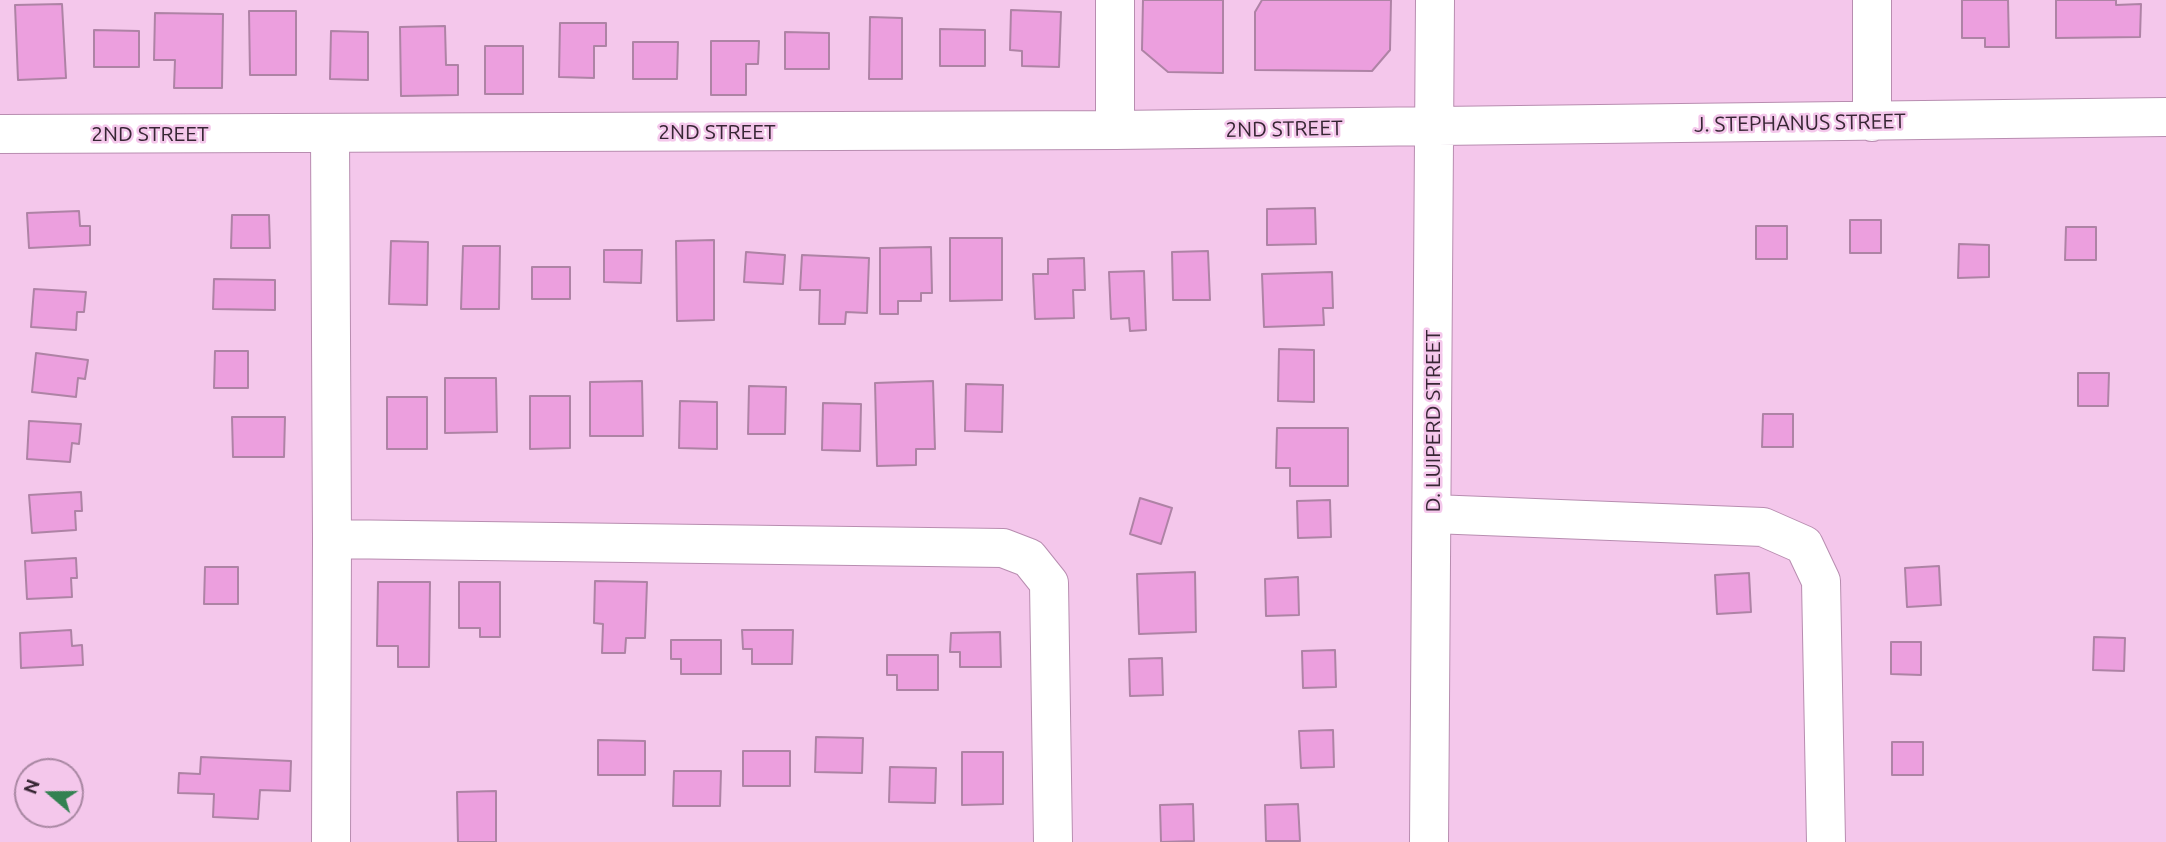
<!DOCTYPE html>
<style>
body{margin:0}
#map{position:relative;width:2166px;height:842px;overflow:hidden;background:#f4c7eb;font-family:Ubuntu,sans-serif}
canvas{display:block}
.north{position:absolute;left:14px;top:758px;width:70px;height:70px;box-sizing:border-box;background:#f4c7eb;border:2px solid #a887a2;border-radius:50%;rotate:290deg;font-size:19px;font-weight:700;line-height:28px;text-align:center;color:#372634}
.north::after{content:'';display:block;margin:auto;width:24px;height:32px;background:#338151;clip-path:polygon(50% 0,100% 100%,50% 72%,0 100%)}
</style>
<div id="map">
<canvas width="2166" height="842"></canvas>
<div class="north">N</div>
</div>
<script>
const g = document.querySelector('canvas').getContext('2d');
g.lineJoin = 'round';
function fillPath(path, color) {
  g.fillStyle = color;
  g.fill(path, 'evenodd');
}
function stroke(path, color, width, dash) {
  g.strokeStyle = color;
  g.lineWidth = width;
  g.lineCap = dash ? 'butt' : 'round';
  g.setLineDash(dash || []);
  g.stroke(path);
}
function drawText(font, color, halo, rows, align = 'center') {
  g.font = font + ' Ubuntu,sans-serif';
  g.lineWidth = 5;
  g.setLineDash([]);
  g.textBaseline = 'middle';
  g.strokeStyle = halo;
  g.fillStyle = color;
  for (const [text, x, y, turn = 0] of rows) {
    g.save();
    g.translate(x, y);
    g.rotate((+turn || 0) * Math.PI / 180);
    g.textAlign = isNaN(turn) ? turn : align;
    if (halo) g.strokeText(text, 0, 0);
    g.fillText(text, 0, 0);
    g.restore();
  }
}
const building = new Path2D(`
 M1143 0H1223V73L1168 72 1142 50Z
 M1262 0H1391L1390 50 1372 71 1255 70V12Z
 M1962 0H2008L2009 47H1985V38H1962Z
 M2056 0H2116V5L2141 4 2140 37 2056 38Z
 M62 4 66 78 18 80 15 5Z
 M1011 10 1061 12 1059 67 1022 66V51L1010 50Z
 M249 11H296V75H250Z
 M155 13 223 14 222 88H174L175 60H154Z
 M870 17 902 18V79H869Z
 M560 23H606V46H594V78L559 77Z
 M445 26 446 65H458V95L401 96 400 27Z
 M940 29 985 30V66H940Z
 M94 30 139 31V67H94Z
 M331 31 368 32V80L330 79Z
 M785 32 829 33V69H785Z
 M711 41H759L758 64H746V95H711Z
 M633 42H678L677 79H633Z
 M485 46H523V94H485Z
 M1315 208 1316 244 1267 245V209Z
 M79 211 80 226H90V245L29 248 27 213Z
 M232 215H269L270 248H231Z
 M1850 220H1881V253H1850Z
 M1756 226H1787V259H1756Z
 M2066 227H2096V260H2065Z
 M950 238H1002V300L950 301Z
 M714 240V320L677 321 676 241Z
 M391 241 428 242 427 305 389 304Z
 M1959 244 1989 245V277L1958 278Z
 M463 246H500L499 309H461Z
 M931 247 932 293H921V301H898V314H880V248Z
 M604 250H642L641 283 604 282Z
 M1208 251 1210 300H1173L1172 252Z
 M746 252 785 255 783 284 744 282Z
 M802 255 869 258 867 313 846 312 845 324H819L820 290H800Z
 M1084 258 1085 290H1073L1074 318 1035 319 1033 274H1048V259Z
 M532 267H570V299H532Z
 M1144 271 1146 330 1130 331 1129 318 1111 319 1109 272Z
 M1332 272 1333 308H1323L1324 325 1264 327 1262 274Z
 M214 279 275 280V310L213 309Z
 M34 289 86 292 84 312H77L76 330 31 327Z
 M1279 349 1314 350V402L1278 401Z
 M215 351H248V388H214Z
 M36 353 88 360 85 379 78 378 76 397 32 392Z
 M2078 373H2109L2108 406H2078Z
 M445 378H496L497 432 445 433Z
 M642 381 643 436H590V382Z
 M933 381 935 449H916V465L877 466 875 383Z
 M966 384 1003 385 1002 432 965 431Z
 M749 386 786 387 785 434H748Z
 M530 396H570V448L530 449Z
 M387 397H427V449H387Z
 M680 401 717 402V449L679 448Z
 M823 403 861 404 860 451 822 450Z
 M1763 414H1793V447H1762Z
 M232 417H285L284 457H233Z
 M29 421 81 424 79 444 72 443 70 462 27 459Z
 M1277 428H1348V486H1290V468H1276Z
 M81 492 82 511H75L76 530 32 533 29 495Z
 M1140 498 1172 508 1161 544 1130 534Z
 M1330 500 1331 537 1298 538 1297 501Z
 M76 558 77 578H71L72 597 27 599 25 561Z
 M1939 566 1941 605 1907 607 1905 568Z
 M205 567H238V604H204Z
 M1195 572 1196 632 1139 634 1137 574Z
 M1749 573 1751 612 1717 614 1715 575Z
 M1298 577 1299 615 1266 616 1265 579Z
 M595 581 647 582 645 638H626L625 653H602L603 624 594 623Z
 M378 582H430L429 667H398V646H377Z
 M459 582H500V637H480V628H459Z
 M71 630 72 646 82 645 83 665 21 668 20 633Z
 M742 630H793L792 664H752V649H743Z
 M1000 632 1001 667H960V652H950L951 633Z
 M2094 637 2125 638 2124 671 2093 670Z
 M671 640H721V674H681V659H671Z
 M1891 642H1921V675L1891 674Z
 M1335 650 1336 687 1303 688 1302 651Z
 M887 655H938V690H897V675H887Z
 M1162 658 1163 695 1130 696 1129 659Z
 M1333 730 1334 767 1301 768 1299 731Z
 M816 737 863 738 862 773 815 772Z
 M598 740 645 741V775H598Z
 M1892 742H1923V775H1892Z
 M743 751H790V786H743Z
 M962 752H1003V804L962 805Z
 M201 757 291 761 290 791 260 790 258 819 213 817 214 794 178 793 179 773 200 774Z
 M890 767 936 768 935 803 889 802Z
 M674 771H721L720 806H673Z
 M496 791V842H458L457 792Z
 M1193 804 1194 841 1161 842 1160 805Z
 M1298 804 1300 841H1266L1265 805Z`);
fillPath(building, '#ec9fde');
stroke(building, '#ae83a5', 2);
const minor = new Path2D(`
 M1115 0V130
 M1872 122V0
 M0 134 1115 130 2166 117
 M330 134 332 539 331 842
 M1433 514 1763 527 1804 545 1821 581 1826 842
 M332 539 1003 548 1029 558 1049 583 1053 842
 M1429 842 1435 0`);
stroke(minor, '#b88db0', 40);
stroke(minor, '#fff', 38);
drawText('21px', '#372634', '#f4c7eb', [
 ["J. STEPHANUS STREET",1800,123,-1],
 ["2ND STREET",1284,129,-1],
 ["2ND STREET",717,132],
 ["2ND STREET",150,134],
 ["D. LUIPERD STREET",1433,421,-90]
]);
</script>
